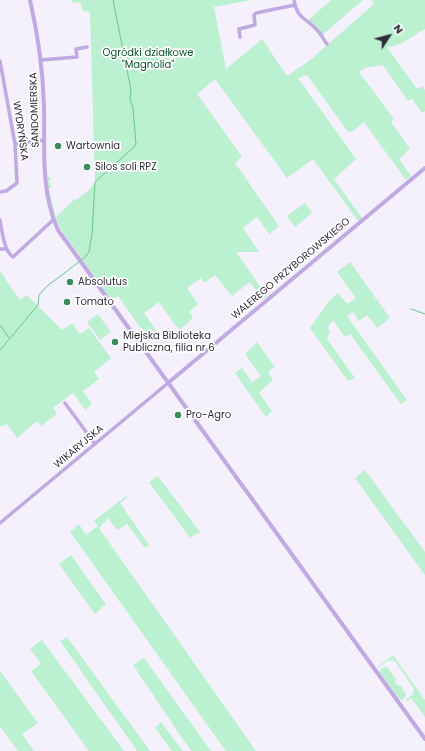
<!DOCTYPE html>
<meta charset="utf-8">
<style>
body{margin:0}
#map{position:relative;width:425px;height:751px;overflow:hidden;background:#f4f0fc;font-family:Poppins,sans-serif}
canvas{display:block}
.north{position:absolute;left:369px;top:16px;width:40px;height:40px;-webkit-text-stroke:3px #fff;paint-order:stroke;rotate:54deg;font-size:11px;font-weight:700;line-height:16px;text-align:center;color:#302c37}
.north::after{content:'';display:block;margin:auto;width:14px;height:18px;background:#302c37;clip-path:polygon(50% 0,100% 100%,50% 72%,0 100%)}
</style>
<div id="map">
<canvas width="425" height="751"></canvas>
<div class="north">N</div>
</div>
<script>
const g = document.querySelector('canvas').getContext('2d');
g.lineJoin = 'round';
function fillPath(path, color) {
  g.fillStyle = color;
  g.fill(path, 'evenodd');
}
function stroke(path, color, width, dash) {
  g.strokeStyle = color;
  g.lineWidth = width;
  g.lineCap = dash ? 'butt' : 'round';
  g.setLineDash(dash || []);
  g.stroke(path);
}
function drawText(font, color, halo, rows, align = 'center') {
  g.font = font + ' Poppins,sans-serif';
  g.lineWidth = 3.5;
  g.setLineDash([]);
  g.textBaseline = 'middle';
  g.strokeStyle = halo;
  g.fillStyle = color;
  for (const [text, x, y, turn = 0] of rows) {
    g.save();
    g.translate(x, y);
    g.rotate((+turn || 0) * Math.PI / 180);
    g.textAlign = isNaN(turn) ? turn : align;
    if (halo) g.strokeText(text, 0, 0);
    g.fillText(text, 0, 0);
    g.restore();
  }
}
fillPath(new Path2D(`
 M71 0H251L214 7 226 69 262 39 287 76 309 61 374 4 371 0H425V29C411 36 405 45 387 47L417 89 422 86 425 90V111L422 113 412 99 408 101 383 65 365 68 359 72 394 119 391 122 410 149 399 159 411 176 406 180 364 122 353 131 348 132 307 75 298 78 356 159 334 179 362 218 358 221 313 159 287 178 215 79 197 94 242 157 235 163 279 226 269 234 257 217 243 228 259 252H236L267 296 263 300 250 282 232 296 215 275 204 283 201 278 187 288 198 304 189 312 193 318 179 330 159 302 144 313 159 334 150 341 118 296 111 300 64 234C53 217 49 199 47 178L50 177 51 179 49 180 50 185 52 186V187L49 188 52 202 56 217 75 199 76 200 89 190 95 182 90 12 83 11 80 2 72 3Z
 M331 0H363L322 35 315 26 307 21Z
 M305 203 312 213 295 227 287 216Z
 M350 262 390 318 377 328 367 315 359 321 353 312 347 316 407 400 401 404 350 334 345 337 333 320 328 327 330 331 327 339 355 378 348 381 310 328 330 300 338 293 347 304 356 298 337 272Z
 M0 271 20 300 27 295 62 330 72 323 80 334 89 328 111 358 94 372 99 379 83 391 92 404 85 410 73 393 53 408 57 414 41 426 37 421 17 438 7 424 0 427Z
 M98 314 111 332 100 340 87 322Z
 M257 342 275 367 268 372 273 380 259 393 272 411 266 417 235 373 242 368 252 382 261 376 245 354Z
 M365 470 425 552V575L355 478Z
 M158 476 200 532 190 538 149 482Z
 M126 496 127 498 120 503 149 545 145 548 127 524 117 530 108 518 99 528 256 751H226L70 532 79 524 86 535 98 526 94 521Z
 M71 555 106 604 95 614 59 564Z
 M67 637 150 751H137L60 641Z
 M42 640 124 751H89L31 671 41 664 30 649Z
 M393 655 425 700V717L411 698 407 701 406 700 413 694 414 689 395 661 389 660 379 667V666Z
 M144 658 211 751H192L184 741 133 665Z
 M385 667H387L396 679 395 682 398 686H401L406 694V696L402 700 399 699 380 673V670Z
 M0 671 38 723 22 734 34 751H18L0 726Z
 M161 722 183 751H172L155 728Z`), '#bbf1d0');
stroke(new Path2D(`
 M82 260 89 252 92 234 95 182 136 145 133 108 130 99 131 90 113 0
 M411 309 425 314
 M0 325 9 338
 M0 350 38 305 39 295 46 287 79 262`), '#69c692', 1);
stroke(new Path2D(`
 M294 0C298 21 306 17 317 30 321 34 324 40 327 44
 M240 37 239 29 255 25 254 15 256 13 295 5
 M41 60 77 57 76 49 87 47
 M0 61 15 144 17 183 6 191 0 192
 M15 144 44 140
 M0 220C2 231 4 251 13 257L53 220
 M0 249H6
 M65 403 95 444
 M0 523 168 383`), '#c0aae1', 3.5);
stroke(new Path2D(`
 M30 0C38 35 43 70 44 106 45 148 40 190 58 230L425 739
 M168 383 425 168`), '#c0aae1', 4);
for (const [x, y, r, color] of [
 [58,146,4,"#398e61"],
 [87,167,4,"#398e61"],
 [70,282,4,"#398e61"],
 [67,302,4,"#398e61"],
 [115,342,4,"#398e61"],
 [178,415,4,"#398e61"]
]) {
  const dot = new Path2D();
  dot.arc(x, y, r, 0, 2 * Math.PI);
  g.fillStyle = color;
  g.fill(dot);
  stroke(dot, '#fff', 1.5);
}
drawText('10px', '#055130', '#fff', [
 ["Ogródki działkowe",148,53],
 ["\"Magnolia\"",148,65]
]);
drawText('10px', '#302c37', '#fff', [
 ["SANDOMIERSKA",35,110,-92],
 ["WYDRYŃSKA",20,131,82],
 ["WALEREGO PRZYBOROWSKIEGO",291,269,-40],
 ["WIKARYJSKA",79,447,-40]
]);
drawText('10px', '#302c37', '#fff', [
 ["Wartownia",66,146],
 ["Silos soli RPZ",95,167],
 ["Absolutus",78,282],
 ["Tomato",75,302],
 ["Miejska Biblioteka",123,336],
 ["Publiczna, filia nr 6",123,348],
 ["Pro-Agro",186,415]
], 'left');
</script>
